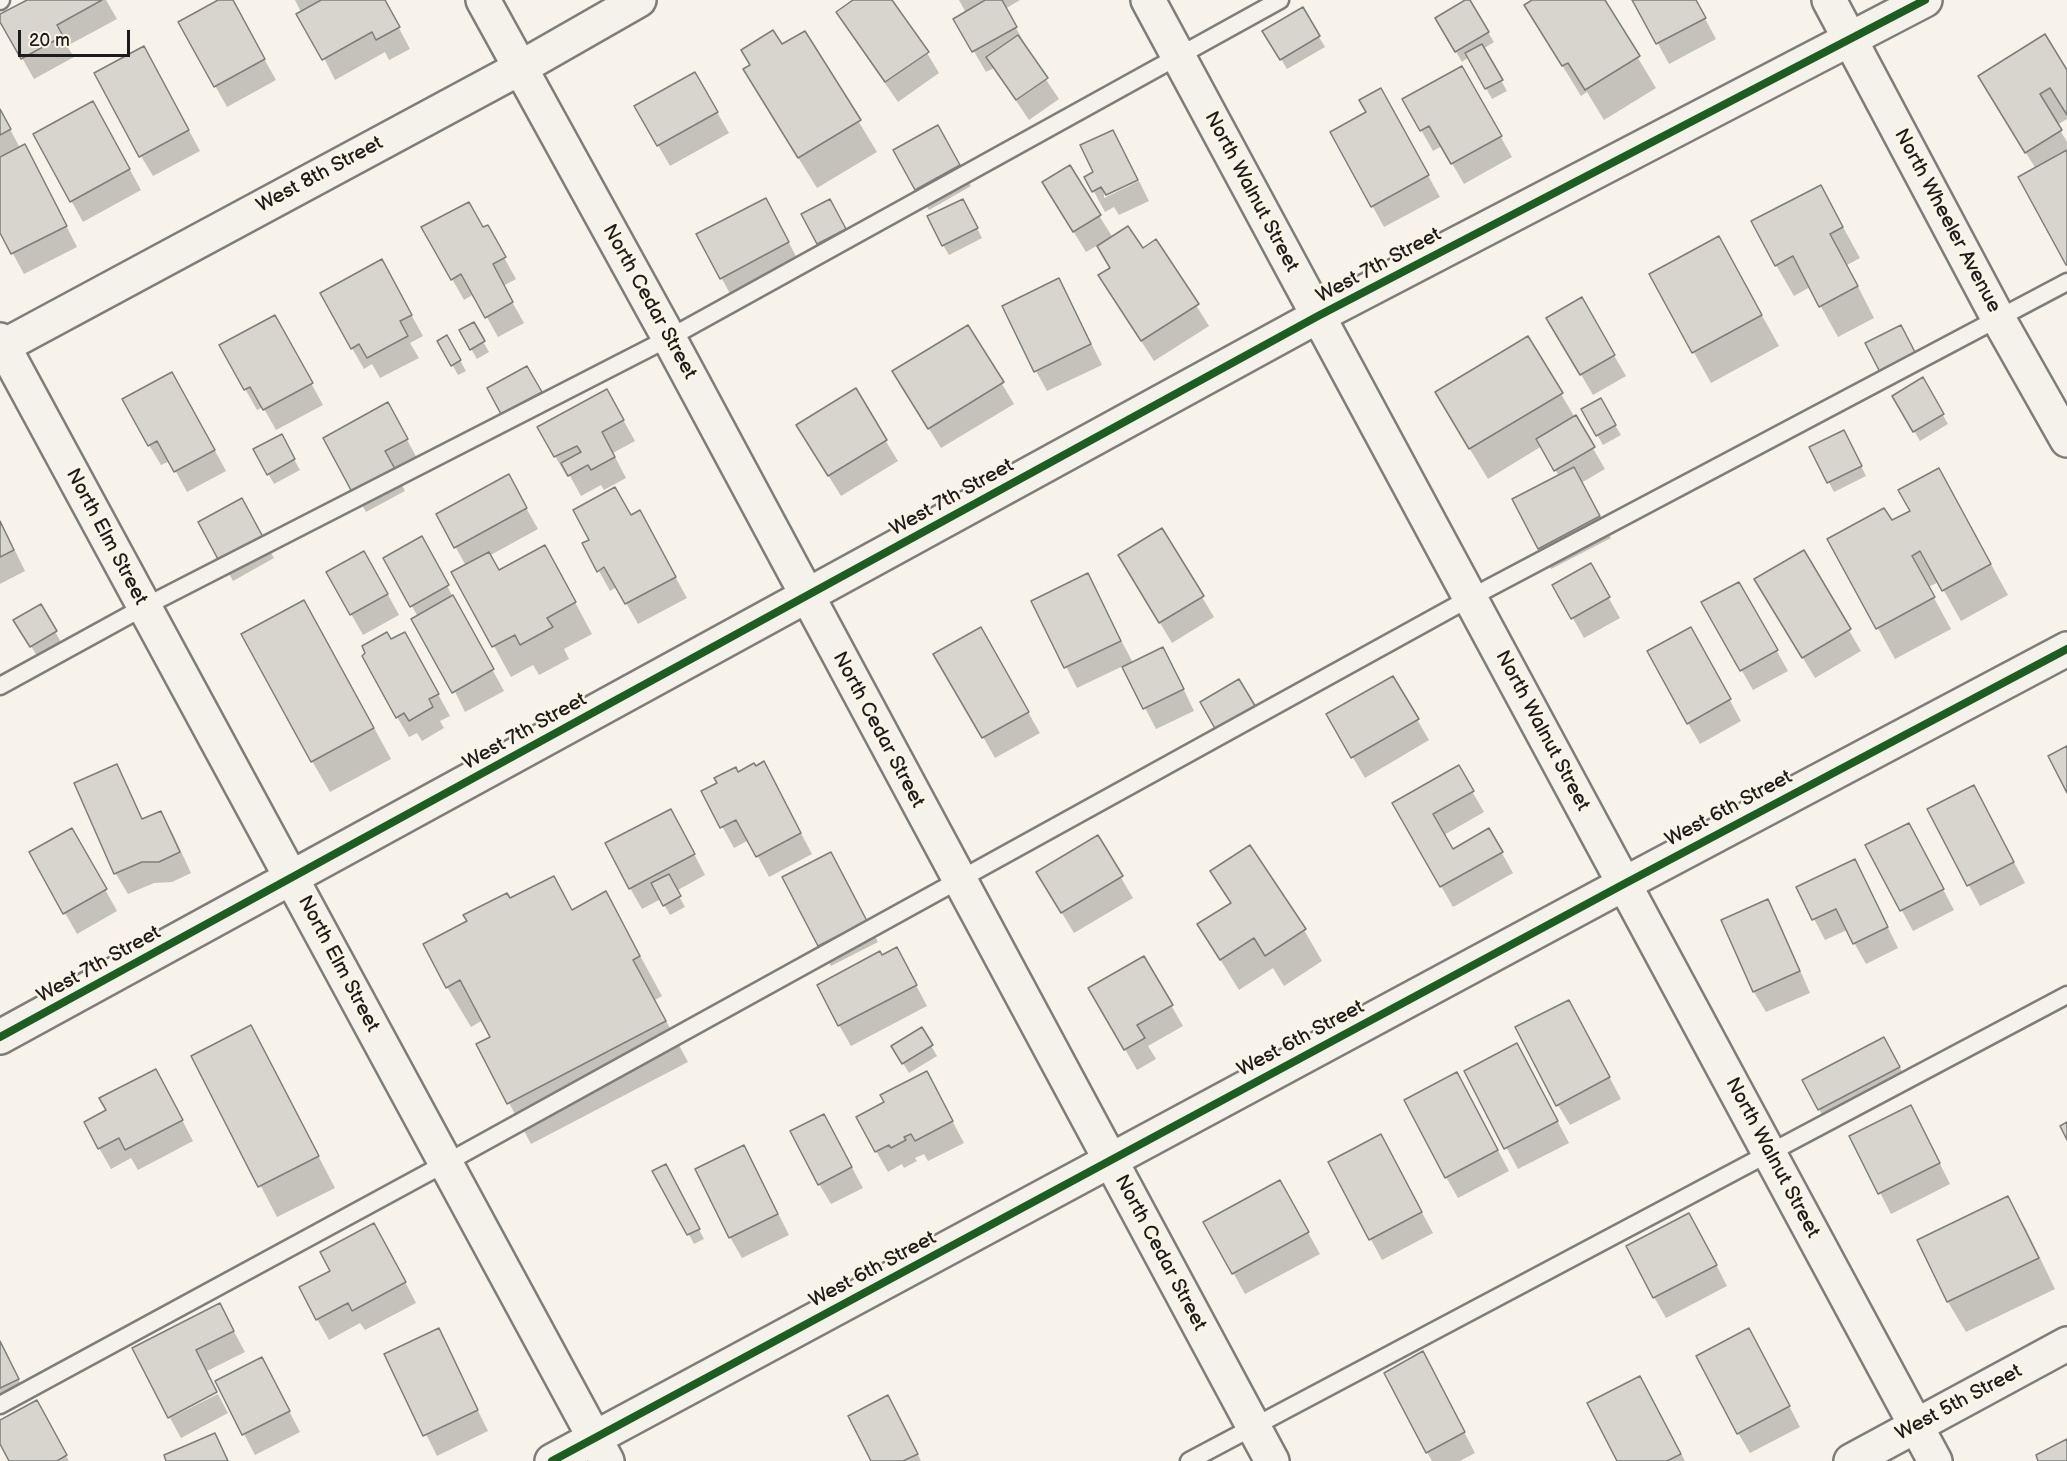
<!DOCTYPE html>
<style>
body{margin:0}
#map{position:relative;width:2067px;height:1461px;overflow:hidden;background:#f7f3ea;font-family:"Balsamiq Sans",sans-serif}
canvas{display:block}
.scale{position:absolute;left:18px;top:30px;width:112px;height:27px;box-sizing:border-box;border:3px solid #1c1c1c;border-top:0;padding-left:8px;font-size:18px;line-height:21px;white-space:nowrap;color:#1c1c1c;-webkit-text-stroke:4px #fcf5e5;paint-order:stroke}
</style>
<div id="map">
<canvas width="2067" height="1461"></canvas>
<div class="scale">20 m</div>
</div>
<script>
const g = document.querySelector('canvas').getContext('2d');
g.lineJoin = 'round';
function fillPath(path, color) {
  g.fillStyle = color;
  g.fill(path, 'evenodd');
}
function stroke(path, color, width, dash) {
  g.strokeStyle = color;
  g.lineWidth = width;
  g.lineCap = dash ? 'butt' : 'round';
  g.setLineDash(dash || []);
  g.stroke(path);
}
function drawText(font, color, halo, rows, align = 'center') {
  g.font = font + ' "Balsamiq Sans",sans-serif';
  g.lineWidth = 5;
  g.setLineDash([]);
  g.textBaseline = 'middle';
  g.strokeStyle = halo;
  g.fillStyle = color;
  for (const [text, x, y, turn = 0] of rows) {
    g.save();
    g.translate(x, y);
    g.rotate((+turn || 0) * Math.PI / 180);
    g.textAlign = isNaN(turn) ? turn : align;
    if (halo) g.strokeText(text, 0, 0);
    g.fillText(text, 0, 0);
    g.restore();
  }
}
fillPath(new Path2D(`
 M30 0H106L117 19 67 46 74 57 34 79 0 19V16Z
 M221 0H231L276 80 227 107 180 23Z
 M295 0H384L410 49 389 60 385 52 335 80Z
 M856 0H890L927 53 939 73 898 102 850 33 838 13Z
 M959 0H1020L1005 9 1028 49 1026 50 1059 99 1029 120 994 68 986 72 955 19 966 13Z
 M1468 0 1494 42 1483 49 1507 91 1492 99 1469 57 1462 62 1437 19Z
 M1535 0H1603L1656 88 1604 120 1587 92 1581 96 1544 36Z
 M1634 0H1695L1716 39 1669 64Z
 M1302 9 1325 47 1287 69 1265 32Z
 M805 33 877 152 817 188 763 101 752 66Z
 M1462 68 1512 157 1464 184 1442 146 1433 151 1404 100Z
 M156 69 200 151 153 176 141 156Z
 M2067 73V119L2057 125 2067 142V263L2036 169 1997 107Z
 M695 74 729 133 670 166 636 107Z
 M0 110 20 148 36 167 77 247 24 274 0 230Z
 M1392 111 1440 197 1384 227 1332 133Z
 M105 124 141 190 83 222 35 135Z
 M937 127 971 186 929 210 895 151Z
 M1113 132 1137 178 1104 194V198L1139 181 1149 201 1119 215 1114 207 1105 212 1086 177 1095 172Z
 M1069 167 1113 238 1142 250 1156 241 1209 326 1154 361 1112 296 1111 269 1098 245 1086 252 1056 203Z
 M1821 187 1860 258 1847 265 1874 318 1838 337 1810 287 1794 296 1776 265Z
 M830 201 851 239 824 253 803 215Z
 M968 210 982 238 949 255 943 245Z
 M777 220 800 264 733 299 698 235Z
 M487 227 516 279 503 286 524 323 498 337 474 294 464 300 423 228 483 229Z
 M1736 269 1779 346 1711 383 1651 275Z
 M393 282 423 336 410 343 419 358 380 378 372 364 364 369 352 348Z
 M1581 299 1626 376 1593 395 1548 318Z
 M1070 301 1102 365 1047 391 1036 371Z
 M473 324 489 352 477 359 461 331Z
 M968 327 1014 404 941 448 906 392Z
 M286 337 323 405 276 430 263 407 257 410 221 346Z
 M447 337 466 371 458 375 439 341Z
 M527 368 546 403 508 423 489 388Z
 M1922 379 1948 424 1920 441 1894 397Z
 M607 391 635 441 613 453 626 478 604 490 601 485 581 496 570 476 567 477 539 428Z
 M855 391 898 461 841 496 810 446Z
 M184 394 226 471 187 492 170 461 161 465 149 445Z
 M1561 394 1605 469 1581 483 1611 538 1551 569 1514 500 1559 476 1542 446 1488 479 1454 423Z
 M1600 400 1621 435 1603 445 1583 410Z
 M399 425 418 460 395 472 405 491 366 512 325 439Z
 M281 436 300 470 274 484 255 450Z
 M1849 442 1866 476 1834 492 1811 448Z
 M520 497 538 529 489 556 498 572 562 578 592 634 564 649 569 659 539 675 533 665 511 677 494 646 466 566 438 515Z
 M1956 501 2008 595 1961 621 1939 582 1928 587 1951 629 1895 659 1829 540Z
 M630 517 651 533 687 598 638 624 617 587 610 591 599 571Z
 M0 520 25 571 0 584Z
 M253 521 274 558 233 581 221 560Z
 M421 538 504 691 465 712 418 617 385 558Z
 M1803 552 1861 651 1815 678 1768 600Z
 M1590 565 1620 618 1584 638 1554 585Z
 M328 573H376L399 615 363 635Z
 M1087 575 1133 663 1174 669 1194 711 1156 729 1123 666 1077 688 1033 602Z
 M1132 576 1202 597 1214 617 1172 643Z
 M1739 584 1788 671 1753 690 1703 603Z
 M40 606 61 642 37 656 15 620Z
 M980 629 1040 733 995 758 936 654Z
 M322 632 391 759 330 792 312 761Z
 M390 641 416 654 450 716 440 721 444 728 422 741 417 733 409 737 397 717Z
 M1703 650 1741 721 1700 744 1688 723Z
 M1393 678 1429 740 1365 778 1328 715Z
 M117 766 143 820 161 813 173 834 191 873 172 882 154 883 128 894 116 874 76 784Z
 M1458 767 1484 812 1444 835 1453 851 1489 830 1513 873 1453 907 1394 803Z
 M738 773 775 784 812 854 769 877 749 840 734 848 703 792Z
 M1985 807 2025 883 1980 906 1929 810Z
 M72 830 117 911 77 934 31 853Z
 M682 831 705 875 676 891 685 907 670 915 661 899 642 909 630 888Z
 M1097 837 1133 898 1074 933 1050 893Z
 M1867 846H1920L1954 910 1913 931Z
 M1250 847 1304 930 1322 961 1284 986 1273 968 1239 990 1199 925 1231 904 1212 872Z
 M1855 861 1898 948 1866 964 1847 930 1825 940 1798 888Z
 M843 874 878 942 831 966 784 878Z
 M606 893 662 996 655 1000 688 1062 531 1144 478 1045 492 1037 483 1020 471 1027 447 987 469 921 510 900 572 911Z
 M1767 901 1779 922 1810 993 1766 1012 1754 992Z
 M1144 958 1183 1026 1148 1046 1156 1059 1137 1070 1090 989Z
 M908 970 927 1006 851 1046 839 1025Z
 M1580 1022 1621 1099 1570 1125 1558 1105Z
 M251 1027 335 1188 277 1217 193 1056Z
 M921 1029 937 1056 909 1073 893 1047Z
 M1895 1059 1911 1088 1831 1130 1819 1109Z
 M1528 1066 1569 1143 1518 1169 1466 1072Z
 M167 1091 193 1141 138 1170 131 1158 111 1169 99 1148Z
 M938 1094 964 1143 928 1161 924 1154 915 1158 917 1161 904 1168 902 1164 888 1172 876 1151Z
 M1468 1094 1509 1171 1458 1198 1446 1177Z
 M1922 1128 1950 1184 1891 1214 1851 1136Z
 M835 1136 863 1188 831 1204 819 1184Z
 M744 1146 789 1235 742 1258 730 1237Z
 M1392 1157 1433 1233 1382 1260 1330 1163Z
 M655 1171 671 1176 704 1239 694 1244Z
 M2008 1198 2026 1229 2055 1289 1966 1332 1948 1302 1919 1241Z
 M1291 1202 1320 1254 1245 1294 1205 1222Z
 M1701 1235 1727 1286 1666 1318 1654 1297Z
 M386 1245 416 1303 365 1330 360 1323 329 1340 317 1319 332 1271Z
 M231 1326 245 1352 207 1371 217 1391 168 1416 134 1348Z
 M438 1330 488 1431 437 1456 386 1355Z
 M0 1344 29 1400 0 1415Z
 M1760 1350 1800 1427 1750 1453 1738 1433Z
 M1434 1374 1475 1453 1460 1461H1432L1427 1452Z
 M273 1380 300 1432 255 1455 222 1392Z
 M218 1394 228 1413 181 1438 170 1418Z
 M1652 1398 1685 1461H1619Z
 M900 1418 921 1461H872Z
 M0 1421 48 1422 69 1461H11L0 1441Z`), '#0003');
const building = new Path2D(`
 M27 0H102L57 25 63 36 21 59 0 22V14Z
 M218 0H233L265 59 214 87 178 22Z
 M321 0H385L400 27 376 40 372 32 322 60 296 14Z
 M853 0H892L929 52 885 82 836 12Z
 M985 0H1002L1017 27 972 52 953 19Z
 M1465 0H1470L1489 32 1455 52 1435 18Z
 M1532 0H1605L1640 56 1585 90 1568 63 1562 66 1524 5Z
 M1632 0H1696L1706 18 1656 44Z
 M1303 7 1320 36 1280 60 1262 31Z
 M773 30 782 44 805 31 861 120 798 158 743 69 750 65 741 50Z
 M2045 34 2067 70V115L2050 88 2040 94 2062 130 2025 153 1978 76Z
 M1018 35 1048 78 1016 100 986 57Z
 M1482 44 1503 80 1485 89 1465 53Z
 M144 46 189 130 139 157 94 73Z
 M1462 66 1502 136 1451 164 1429 126 1420 131 1402 99Z
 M695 72 718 112 657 146 634 106Z
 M1381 88 1429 175 1371 207 1330 132 1366 112 1359 100Z
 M93 101 130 169 70 202 33 134Z
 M0 109 11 129 0 135Z
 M938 125 960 165 915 190 893 150Z
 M1113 130 1138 180 1106 195 1101 187 1092 192 1084 177 1093 172 1080 145Z
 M25 144 67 226 11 254 0 233V157Z
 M2067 150V265H2066L2018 177Z
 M1070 165 1101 215 1073 232 1042 182Z
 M1821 185 1843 227 1830 234 1858 286 1819 307 1793 256 1775 266 1751 221Z
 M766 198 789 242 720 279 696 234Z
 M830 199 846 229 817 244 801 214Z
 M963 199 978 228 942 246 927 216Z
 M469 202 483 227 488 225 506 257 493 264 513 302 485 318 461 274 451 280 421 227Z
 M1128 226 1143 248 1156 239 1199 304 1141 341 1098 275 1110 268 1097 246Z
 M1719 236 1762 315 1692 353 1649 274Z
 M382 259 412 315 400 321 408 336 367 358 359 344 351 349 320 293Z
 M1059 278 1091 344 1034 372 1002 306Z
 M1582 297 1615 355 1580 375 1546 318Z
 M275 315 313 383 263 410 250 387 244 390 219 345Z
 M474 322 485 341 470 350 459 330Z
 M968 325 1004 382 928 429 892 371Z
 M1901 325 1917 356 1881 374 1865 343Z
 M447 335 461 360 451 366 437 341Z
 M1528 336 1563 393 1469 449 1435 392Z
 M527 366 542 392 501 414 487 388Z
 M172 372 215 450 174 472 157 441 148 446 122 399Z
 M1923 377 1944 414 1913 432 1892 396Z
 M856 388 887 440 828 476 796 425Z
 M607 389 624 420 602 432 615 457 591 470 588 465 568 476 561 463 581 452 577 446 554 457 537 427Z
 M1601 398 1616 425 1596 436 1581 409Z
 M388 402 408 439 385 451 395 469 352 492 323 438Z
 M1576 415 1595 447 1554 471 1536 439Z
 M1844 430 1862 466 1827 483 1809 447Z
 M282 434 295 459 267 475 253 449Z
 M1574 467 1600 516 1538 549 1512 499Z
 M1939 468 1991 564 1942 591 1920 551 1912 556 1935 597 1876 629 1827 539 1884 508 1892 520 1910 511 1898 490Z
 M509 474 527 508 454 548 436 514Z
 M615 487 631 515 640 510 676 577 625 604 604 567 597 572 582 543 589 540 573 510Z
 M242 498 263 537 219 561 198 522Z
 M0 521 14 550 0 557Z
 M1162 528 1204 596 1159 623 1118 555Z
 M422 536 449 585 410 607 383 558Z
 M545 545 576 602 547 618 553 627 520 645 515 635 492 647 451 572 489 552 499 570Z
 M1804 550 1851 629 1802 658 1754 579Z
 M364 551 388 594 350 615 326 572Z
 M1591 563 1610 597 1571 619 1552 585Z
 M1088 573 1121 641 1064 668 1031 601Z
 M1739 582 1778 650 1740 671 1701 602Z
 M453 595 494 669 452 693 411 619Z
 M304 600 374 728 311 762 241 634Z
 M41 604 57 631 30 647 13 620Z
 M981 627 1029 712 982 738 933 654Z
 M1691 627 1731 699 1687 724 1647 651Z
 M387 632 391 639 405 632 439 694 429 699 433 707 409 721 404 713 396 718 362 656 365 653 362 646Z
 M1163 647 1184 689 1143 709 1122 667Z
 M1393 676 1419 719 1351 758 1326 714Z
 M1239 679 1257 709 1217 732 1200 702Z
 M2067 746V793L2048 756Z
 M764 761 801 833 756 857 736 820 720 828 701 791 717 783 714 778 736 767 738 772 754 763 756 766Z
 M117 764 142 819 161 811 180 852 159 862H142L114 874 74 783Z
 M1459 765 1474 791 1433 814 1453 849 1489 828 1503 852 1440 887 1392 803Z
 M1974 785 2014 862 1967 886 1927 809Z
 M671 809 695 854 629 889 605 843Z
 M1909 823 1944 889 1900 911 1865 845Z
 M72 828 107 889 63 914 29 852Z
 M1098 835 1123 876 1061 913 1036 872Z
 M1250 845 1306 929 1265 956 1254 938 1220 960 1197 924 1231 903 1210 871Z
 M831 852 867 921 818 946 782 877Z
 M1855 859 1888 927 1853 944 1836 909 1812 920 1796 887Z
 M669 874 681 896 663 906 651 883Z
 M554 876 572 910 606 891 640 956 633 960 666 1021 507 1104 476 1044 490 1037 460 980 446 988 423 944 467 921 463 915 507 893 510 898Z
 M1768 899 1800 971 1753 992 1721 920Z
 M897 947 917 985 838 1026 817 985 880 951 882 955Z
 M1144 956 1173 1005 1137 1025 1145 1038 1124 1050 1088 988Z
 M1569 1000 1610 1077 1556 1106 1515 1027Z
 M251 1025 319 1156 258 1187 191 1056Z
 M922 1027 933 1045 902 1064 891 1046Z
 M1884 1037 1900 1067 1818 1110 1802 1080Z
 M1517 1043 1558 1121 1504 1149 1464 1071Z
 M156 1069 183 1120 125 1150 119 1138 98 1149 84 1122 106 1110 99 1098Z
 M927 1071 953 1121 915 1141 911 1134 904 1137 906 1140 891 1148 889 1145 875 1152 856 1117 884 1102 880 1095Z
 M1457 1072 1498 1150 1445 1178 1404 1100Z
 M1911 1105 1940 1163 1878 1194 1849 1136Z
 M824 1114 852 1167 818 1185 790 1131Z
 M2067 1122V1140L2060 1126Z
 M1381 1134 1422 1212 1369 1240 1328 1162Z
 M744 1145 778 1214 729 1238 695 1169Z
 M666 1164 700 1229 687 1235 652 1171Z
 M1280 1180 1309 1232 1232 1274 1203 1222Z
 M2008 1196 2039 1258 1947 1302 1917 1240Z
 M1689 1213 1717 1265 1653 1298 1626 1246Z
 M374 1223 406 1282 352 1311 348 1303 316 1320 299 1287 330 1271 320 1252Z
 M220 1303 234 1331 196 1350 217 1392 168 1418 132 1348Z
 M439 1328 478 1410 423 1436 384 1354Z
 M1749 1328 1790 1406 1737 1434 1696 1356Z
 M0 1341 19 1379 0 1388Z
 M1423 1351 1465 1432 1426 1453 1384 1373Z
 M262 1357 290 1411 242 1435 215 1381Z
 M1640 1376 1681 1454 1667 1461H1617L1587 1403Z
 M888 1395 918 1454 903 1461H871L848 1416Z
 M37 1400 67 1455 57 1461H9L0 1444V1420Z
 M215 1433 228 1461H166L164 1455Z
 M2067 1439V1461H2038L2036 1455Z`);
fillPath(building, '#d8d5cf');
stroke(building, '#7f7d79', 1.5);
const lane = new Path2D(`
 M0 1 1 0
 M0 686 144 607 669 338 1280 0
 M0 1405 446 1163 1470 598 2067 282
 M1189 1461 2067 995`);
const street = new Path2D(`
 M483 0 669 338 1272 1461
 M1148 0 1935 1461
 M0 340 607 1461
 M0 348 520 68 639 0
 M0 1037 1318 316 1925 0
 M552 1461 1624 884 2067 649
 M1851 1461 2067 1344`);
const secondary = new Path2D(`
 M1829 0 1998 318 2067 440`);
stroke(lane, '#7f7d79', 21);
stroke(street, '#7f7d79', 38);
stroke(secondary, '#7f7d79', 38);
stroke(lane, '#f5f2ec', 16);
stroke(street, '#f5f2ec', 33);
stroke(secondary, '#f5f2ec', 33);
stroke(new Path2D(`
 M0 1037 1318 316 1925 0
 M552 1461 1624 884 2067 649`), '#1b5e20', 8);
drawText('20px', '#1c1c1c', '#fcf5e5', [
 ["West 8th Street",320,175,-28],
 ["North Walnut Street",1251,192,62],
 ["North Wheeler Avenue",1947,221,62],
 ["West 7th Street",1379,266,-28],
 ["North Cedar Street",649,302,61],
 ["West 7th Street",952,498,-29],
 ["North Elm Street",106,537,62],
 ["North Cedar Street",878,730,62],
 ["North Walnut Street",1542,731,62],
 ["West 7th Street",525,732,-29],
 ["West 6th Street",1729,809,-28],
 ["North Elm Street",338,964,62],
 ["West 7th Street",99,965,-29],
 ["West 6th Street",1301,1039,-28],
 ["North Walnut Street",1772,1158,62],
 ["North Cedar Street",1160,1253,62],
 ["West 6th Street",873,1270,-28],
 ["West 5th Street",1959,1403,-28]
]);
</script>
